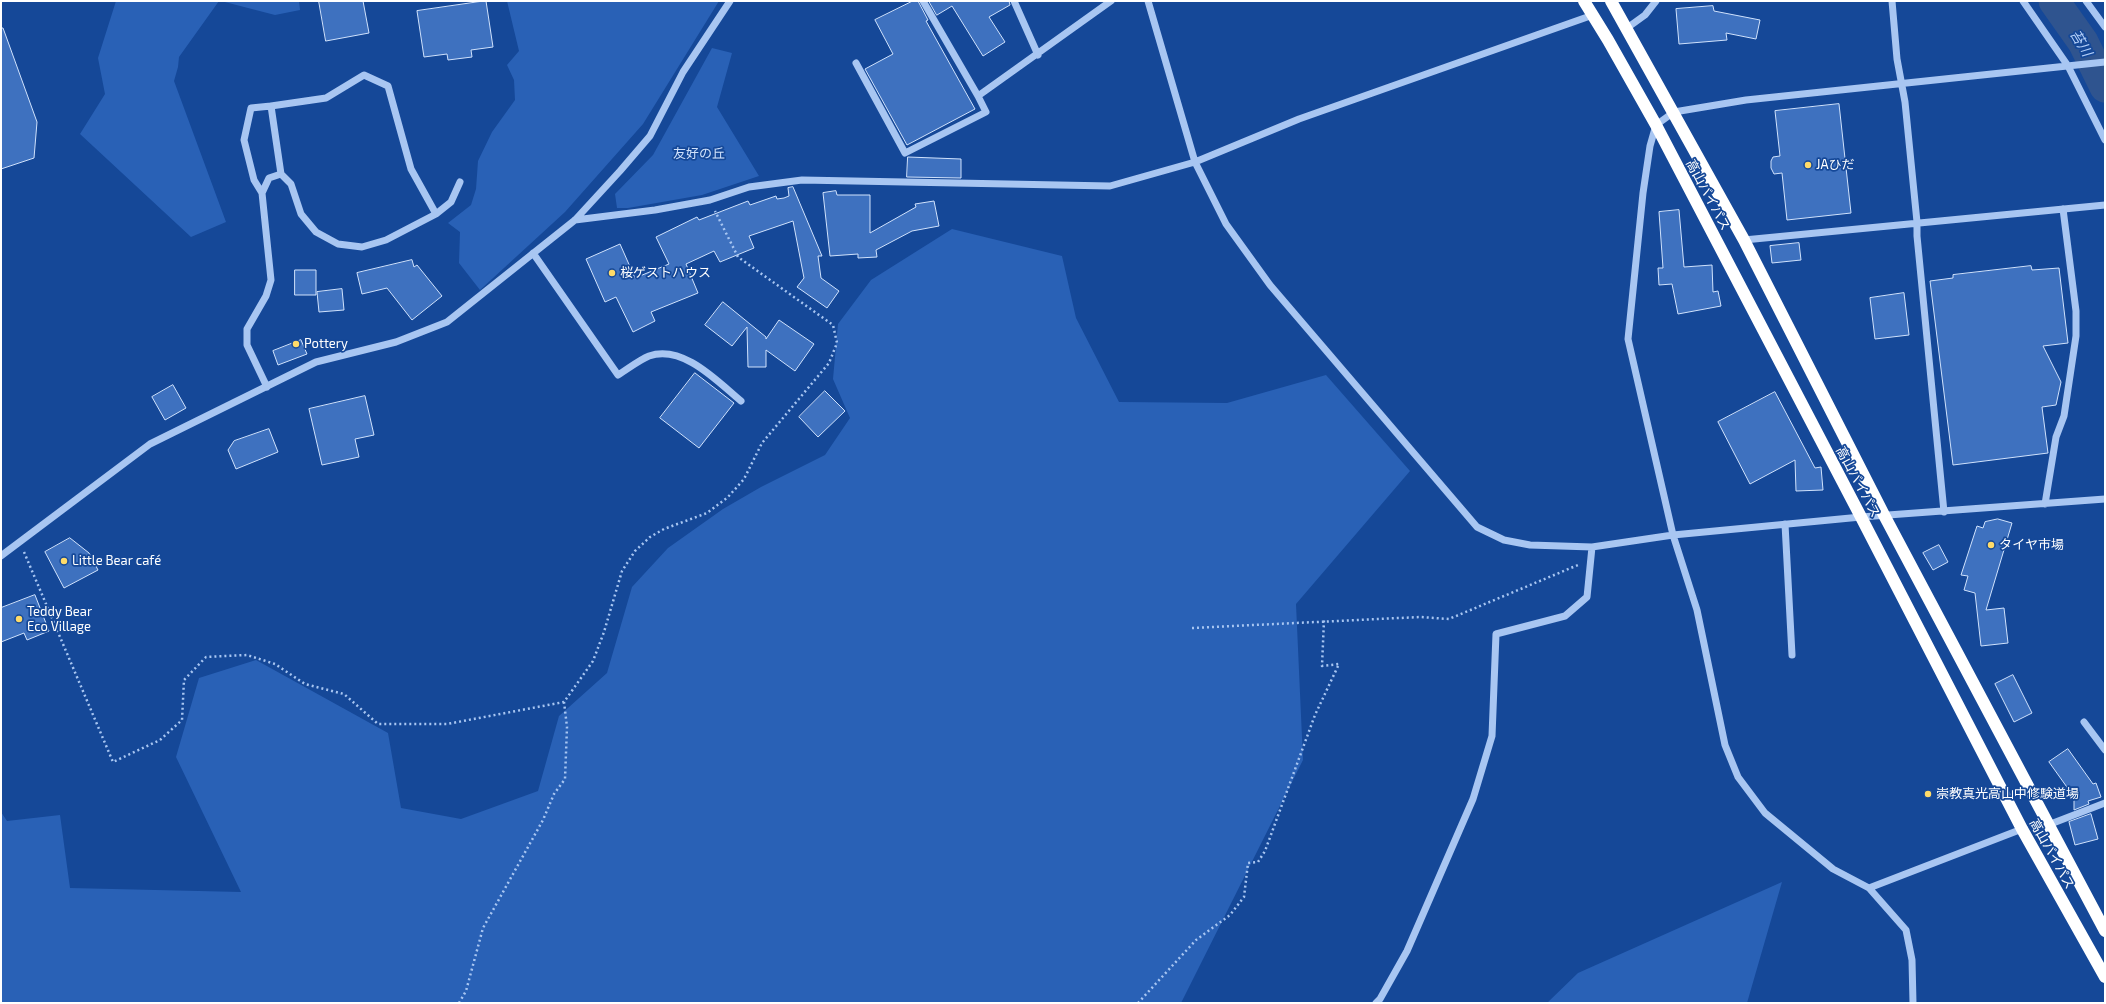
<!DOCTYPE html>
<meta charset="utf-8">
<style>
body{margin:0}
#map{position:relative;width:2106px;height:1004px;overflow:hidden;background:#154898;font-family:"Exo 2",sans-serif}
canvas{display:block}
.frame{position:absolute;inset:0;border:2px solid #fff;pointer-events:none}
</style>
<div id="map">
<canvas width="2106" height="1004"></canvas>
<div class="frame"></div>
</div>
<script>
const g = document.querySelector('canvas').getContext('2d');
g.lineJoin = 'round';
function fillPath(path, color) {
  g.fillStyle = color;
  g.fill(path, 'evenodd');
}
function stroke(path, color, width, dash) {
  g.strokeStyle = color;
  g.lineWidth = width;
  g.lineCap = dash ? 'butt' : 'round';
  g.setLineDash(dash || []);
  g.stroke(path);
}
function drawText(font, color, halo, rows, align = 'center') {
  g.font = font + ' "Exo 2","Noto Sans JP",sans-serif';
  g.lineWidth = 3.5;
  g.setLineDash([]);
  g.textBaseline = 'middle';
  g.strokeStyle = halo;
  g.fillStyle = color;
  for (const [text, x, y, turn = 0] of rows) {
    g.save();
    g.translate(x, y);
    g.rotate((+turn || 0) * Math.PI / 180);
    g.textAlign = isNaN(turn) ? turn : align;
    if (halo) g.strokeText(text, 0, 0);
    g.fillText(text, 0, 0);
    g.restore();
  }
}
fillPath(new Path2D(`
 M116 1H219L179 57 178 67 174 81 226 222 191 237 80 134 105 94 98 58Z
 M221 1H299L300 10 275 15Z
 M507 1H719L643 124 565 212 480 290 459 263 460 232 448 223 471 205 476 189 478 161 492 132 515 100 514 80 507 65 519 51Z
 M712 48 732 53 717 107 759 176 702 195 628 208H617L615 194 653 155Z
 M952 229 1062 256 1076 318 1119 402 1227 403 1326 375 1410 471 1296 604 1303 760 1181 1003H1V812L7 821 60 815 70 888 241 892 176 757 199 678 256 660 388 733 401 808 461 819 538 791 559 716 607 673 632 587 668 548 723 509 761 487 825 455 850 418 833 379 838 324 871 280Z
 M1782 882 1747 1003H1547L1578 973Z`), '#2961b6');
stroke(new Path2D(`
 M2054 1 2083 42 2105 87`), '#2f548f', 31);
const building = new Path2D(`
 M319 1H363L369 33 326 41Z
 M486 1 493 47 471 50 472 57 448 60 447 54 424 57 417 11Z
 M913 1H918L928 20 926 21 975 109 907 145 865 69 893 54 875 20Z
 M929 1H1009L1010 5 989 17 1005 42 983 56 952 6 937 15Z
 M1713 6 1714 11 1760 20 1756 39 1726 33 1727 40 1679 44 1676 9Z
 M1 28H3L37 122 34 158 1 169Z
 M1839 104 1851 213 1787 220 1782 173 1774 174 1771 168V161L1773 157 1780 156 1775 111Z
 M908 157 961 159V178L907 177Z
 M793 187 822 256H818L821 278 839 291 827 308 797 287 804 278 793 221 749 236 754 248 720 262 714 251 686 264 698 293 651 312 655 321 633 332 616 297 605 302 586 259 620 244 635 278 669 264 656 237 697 217 699 220 748 201 750 205 776 196 777 199 784 198 789 196 788 188Z
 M836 191 837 195H870V233L916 207 915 204 934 201 939 226 912 231 876 250 877 257 858 258V254L830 256 823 193Z
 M1679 210 1684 267 1712 265 1713 292 1718 291 1721 306 1678 314 1672 284 1659 285 1658 268H1663L1659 212Z
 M1799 243 1801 260 1772 263 1770 246Z
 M412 260 414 267 417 265 442 296 412 320 387 288 362 294 357 273Z
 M2031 266 2032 270 2059 268 2068 343 2043 346 2061 382 2056 405 2042 407 2048 453 1953 465 1930 281 1953 278V275Z
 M295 270H316V295H295Z
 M342 289 344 310 319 312 317 292Z
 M1904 293 1909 335 1875 339 1870 298Z
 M723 302 766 337V339L779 320 814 344 795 371 766 350V367H748L747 327 732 346 705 325Z
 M301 340 307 354 278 365 273 351Z
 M695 373 734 403 699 448 660 418Z
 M173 385 186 408 165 420 152 397Z
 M825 391 845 411 818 437 799 417Z
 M1775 392 1815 468 1821 467 1823 490 1796 491 1795 460 1750 484 1718 422Z
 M365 396 374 435 355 439 359 457 322 465 309 409Z
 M269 429 278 452 236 469 228 450 234 441Z
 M1998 519 2012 523 1986 610 2004 608 2008 643 1981 646 1975 593 1964 590 1968 576 1961 575 1977 526 1983 528 1985 522Z
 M70 538 89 553 98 570 64 588 45 552Z
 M1939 545 1948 562 1933 570 1923 553Z
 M35 595 49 631 27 640 24 633 1 642V608Z
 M2013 675 2032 713 2014 722 1995 684Z
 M2068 749 2093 784 2096 783 2101 797 2088 801 2089 804 2074 810V797L2049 762Z
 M2091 814 2098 839 2075 845 2069 822Z`);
fillPath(building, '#3e71bf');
stroke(building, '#d0e2fc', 1);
stroke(new Path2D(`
 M24 552 113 762 160 740 182 720 184 680 206 657 247 655 275 664 305 684 344 694 378 724H447L564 702
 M1192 628 1420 617 1449 619 1578 565
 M459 1003 466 991 483 928 543 820 554 794 565 779 567 727 564 702 593 661 604 632 622 571 635 551 650 537 664 529 707 513 728 497 744 479 762 443 829 363 837 343 833 325 738 257 715 211
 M1138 1003 1196 940 1230 915 1244 897 1248 863 1258 862 1265 851 1315 715 1339 664 1322 666 1324 620`), '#a8c6f2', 2.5, [2, 3]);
stroke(new Path2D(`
 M923 1 978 96 1111 1
 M1014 1 1038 55
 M1148 1 1195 162 1226 224 1270 285 1477 527 1504 540 1530 545 1592 547 1673 535 1861 517 2105 499
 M1892 1 1897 59 1905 102 1917 222V236L1944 512
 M2023 1 2068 66 2105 140
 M2086 1 2105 27
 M1627 28 1645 15 1656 1
 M856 63 905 153 986 112 978 96
 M271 106 326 98 364 75 388 86 411 169 436 214
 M262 193 254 180 244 140 251 108 271 106 281 174
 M575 220 655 210 710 200 749 187 802 180 1110 186 1195 162 1299 119 1593 15
 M1744 240 2105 205
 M533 253 618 375C628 369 639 360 649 356 683 344 718 382 741 401
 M267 387 247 345V329L266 296 271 280 262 193 269 178 281 174 291 184 301 214 316 232 338 244 362 247 386 240 436 214 451 202 460 182
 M2045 504 2056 437 2064 416 2076 336V311L2063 209
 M1785 524 1792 655
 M1 556 150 444 316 362 396 342 447 322 575 220 620 171 650 136 683 72 730 1
 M2084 722 2105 750
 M2048 825 2105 803
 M1869 888 2022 829
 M1376 1003 1380 999 1407 951 1473 799 1492 736 1496 634 1565 616 1587 597 1592 547
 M1913 1003 1912 960 1906 930 1869 888 1833 869 1765 813 1738 777 1725 745 1697 610 1673 535 1628 339 1643 193 1650 146 1656 125 1674 112 1746 100 2105 62`), '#a8c6f2', 7);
stroke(new Path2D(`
 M1584 1 1608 40 1656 125 1861 517 2022 829 2105 977
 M1611 1 1744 240 1884 515 2105 931`), '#fff', 12);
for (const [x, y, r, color] of [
 [1808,165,4,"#ffdb69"],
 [612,273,4,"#ffdb69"],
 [296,344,4,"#ffdb69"],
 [1991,545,4,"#ffdb69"],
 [64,561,4,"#ffdb69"],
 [19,619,4,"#ffdb69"],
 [1928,794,4,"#ffdb69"]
]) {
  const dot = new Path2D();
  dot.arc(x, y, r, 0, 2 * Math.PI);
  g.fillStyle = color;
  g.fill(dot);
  stroke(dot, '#154898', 1.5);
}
drawText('13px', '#d0e2fc', '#154898', [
 ["友好の丘",699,154]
]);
drawText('13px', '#fff', '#154898', [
 ["JAひだ",1816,165],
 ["桜ゲストハウス",620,273],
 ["Pottery",304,344],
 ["タイヤ市場",1999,545],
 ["Little Bear café",72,561],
 ["Teddy Bear",27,612],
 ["Eco Village",27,627],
 ["崇教真光高山中修験道場",1936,794]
], 'left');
drawText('13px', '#fff', '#154898', [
 ["高山バイパス",1708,195,62],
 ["高山バイパス",1858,482,62],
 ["高山バイパス",2052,854,61]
]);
drawText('italic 14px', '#b5d0f9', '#154898', [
 ["苔川",2081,43,59]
]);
</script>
